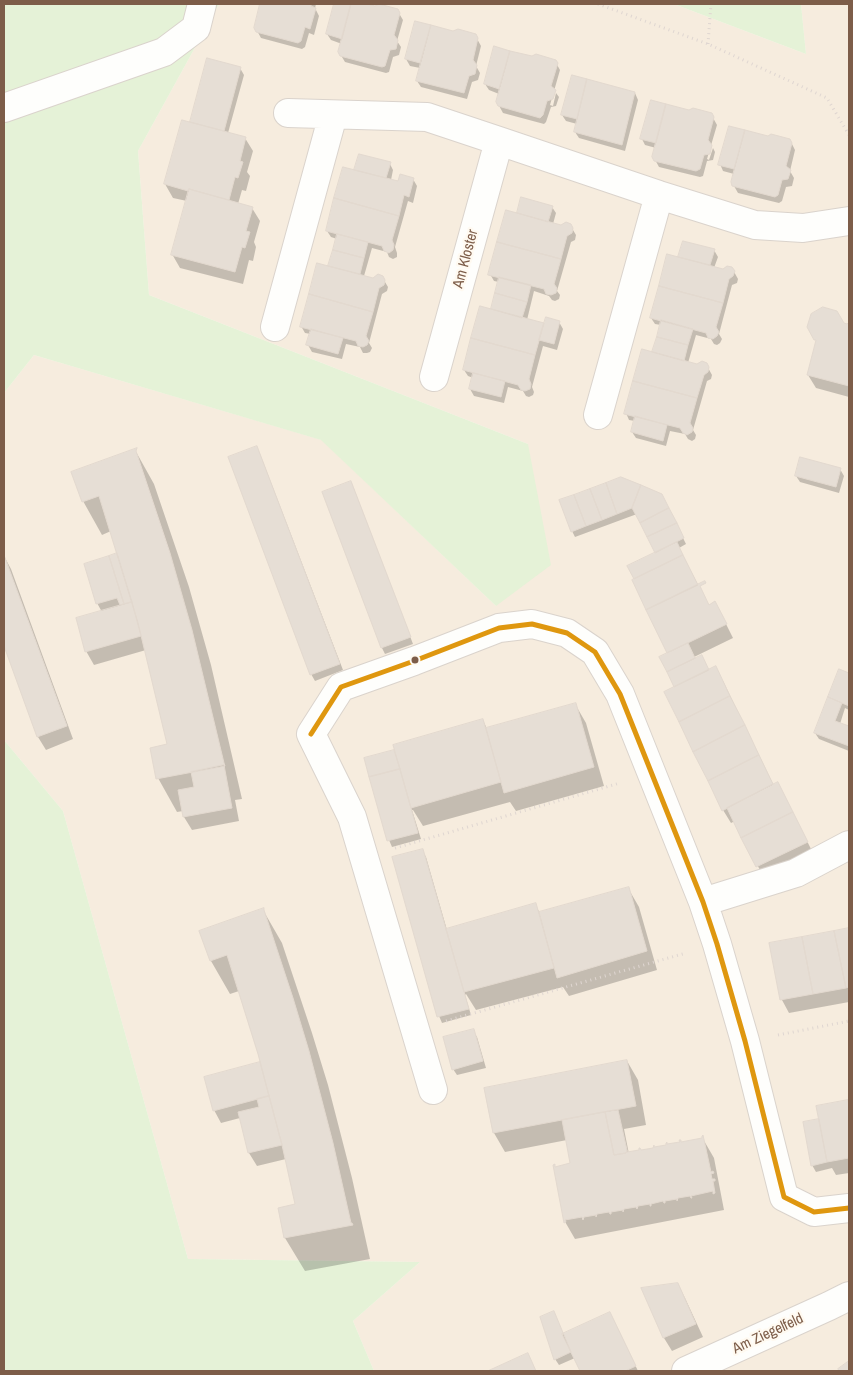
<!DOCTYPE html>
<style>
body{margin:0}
#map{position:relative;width:853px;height:1375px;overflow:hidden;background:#f9f6ee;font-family:"Archivo Narrow",sans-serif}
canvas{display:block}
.frame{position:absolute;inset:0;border:5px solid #7d5d49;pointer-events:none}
</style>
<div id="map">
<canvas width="853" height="1375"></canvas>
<div class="frame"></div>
</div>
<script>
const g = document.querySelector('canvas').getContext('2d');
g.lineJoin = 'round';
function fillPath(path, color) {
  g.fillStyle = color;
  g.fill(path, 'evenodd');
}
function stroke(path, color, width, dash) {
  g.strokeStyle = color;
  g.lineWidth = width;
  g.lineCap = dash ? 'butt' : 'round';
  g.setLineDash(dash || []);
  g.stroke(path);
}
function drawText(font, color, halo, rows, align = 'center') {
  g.font = font + ' "Archivo Narrow",sans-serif';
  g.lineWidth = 4.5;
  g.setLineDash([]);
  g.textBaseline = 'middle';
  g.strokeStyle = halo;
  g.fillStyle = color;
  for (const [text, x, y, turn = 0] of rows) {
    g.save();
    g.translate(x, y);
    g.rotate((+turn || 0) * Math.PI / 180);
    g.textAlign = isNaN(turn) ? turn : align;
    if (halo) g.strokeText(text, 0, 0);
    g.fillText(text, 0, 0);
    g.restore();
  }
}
fillPath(new Path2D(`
 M219 4H674L806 54 801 4H849V1371H374L353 1321 420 1262 188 1259 63 811 4 740V393L34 355 322 440 496 606 528 444 149 295 138 151Z`), '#f6ecde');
fillPath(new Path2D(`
 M4 4H219L138 151 149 295 528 444 551 565 496 606 321 440 34 355 4 393Z
 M674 4H801L806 54Z
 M4 740 63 811 188 1259 420 1262 353 1321 374 1371H4Z`), '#e5f2d7');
fillPath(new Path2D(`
 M261 4H316L315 8 319 16 314 35 309 33 305 47 302 49 261 38 255 27Z
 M336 4H363L375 7 397 10 403 20 397 41 401 47 399 55 393 57 389 72 386 73 345 62 339 52 342 44 331 40 327 34Z
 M416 22 454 32 475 35 481 46 476 66 480 73 478 80 472 82 467 99 421 87 417 81 420 68 410 66 406 59Z
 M495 48 533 58 555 61 560 70 550 105 553 106 556 93 559 97 556 106 551 107 546 122 544 124 503 113 497 102 499 94 489 90 485 84Z
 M208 60 240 68 244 75 228 133 245 138 253 151 247 172 250 176 246 191 242 190 238 204 252 208 260 221 254 242 256 247 253 261 249 260 243 284 180 268 172 254 187 201 173 198 165 184 191 123Z
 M573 77 635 93 638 100 625 151 579 138 575 132 577 124 566 121 562 115Z
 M689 112 711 114 717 125 707 159 709 160 713 148 715 152 713 160 707 161 703 176 700 177 659 167 653 156 656 148 645 145 642 139Z
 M730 127 768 138 790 140 795 150 790 171 794 178 792 186 786 187 782 201 779 203 738 193 734 186V174L723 171 720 164Z
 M390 164 393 170 391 180 399 182 413 179 417 186 413 203 408 201 395 247 397 253V257L393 259 389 257 387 252 372 248 364 276 373 279 382 277 388 287 387 291 382 294 369 343 372 348 370 352 367 353H363L360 347 346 344 342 359 312 352 308 345 311 334 305 333 301 326 329 267 337 239 331 237 327 231 355 171Z
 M552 207 556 213 553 224 561 227 570 225 576 235 575 240 571 242 557 291 560 295 559 299 555 301 552 300 549 296 534 291 527 320 544 325 559 322 563 329 557 350 543 346 532 387 534 392 533 395 529 397 526 396 523 391 508 387 504 403 474 396 470 389 473 378 468 376 464 370 492 310 499 282 494 281 490 274 517 214Z
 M684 242 714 250 718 257 714 268 723 270 732 268 738 279 737 283 732 285 719 334 722 339 720 343 717 345 714 344 711 339 696 335 688 363 697 366 706 364 712 375 711 379 707 381 693 430 696 435 695 439 692 441 688 439 685 434 670 431 666 446 636 438 632 432 635 421 629 420 626 413 653 353 661 325 655 324 651 318 679 258Z
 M843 324 847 325 849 324V397L816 388 808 375 817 342 809 327Z
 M257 448 260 454 343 670 315 681 311 674Z
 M135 450 154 484 189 587 211 665 242 799 235 800 239 821 192 830 184 817 183 811 177 812 158 778 169 745 146 650 94 665 86 651 102 612 97 603 118 554 111 531 102 535 83 501Z
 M840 469 844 476 839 493 800 482 796 476Z
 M351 482 354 489 413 644 385 654 382 648 323 493Z
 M561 501 665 502 686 544 679 548 709 606 722 616 733 638 694 657 709 671 723 681 774 786 785 797 814 855 765 880 735 821 731 823 723 810 676 688 661 658 669 654 633 581 636 580 629 566 656 553 637 514 575 537 572 531Z
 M4 556 11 569 73 739 46 750 38 737 4 643Z
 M840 670 849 674V710L845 708 840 724 849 728V751L819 739 815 733Z
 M575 704 586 723 604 786 516 811 510 802 423 826 413 810H412L421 839 392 847 389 840 394 751 397 757 483 720 487 729Z
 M422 850 426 857 447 930 535 905 540 913 628 888 639 907 657 970 569 996 563 987 476 1010 466 994 465 995 471 1015 442 1023 439 1016Z
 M263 910 282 943 312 1033 328 1085 352 1178 370 1259 305 1271 285 1238 279 1209 297 1205 286 1159 257 1166 249 1153 240 1118 221 1123 214 1110 259 1064 263 1069 239 991 230 994 211 961 200 932Z
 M849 929V1002L789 1013 782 1000 771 944Z
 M473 1031 477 1037 486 1068 457 1075 453 1069Z
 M627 1061 638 1080 646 1125 624 1129 629 1154 703 1139 714 1158 724 1210 575 1239 564 1220 572 1164 567 1140 505 1152 494 1133 485 1089Z
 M849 1101V1173L836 1175 832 1168 816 1172 812 1165 820 1125 818 1107Z
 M678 1284 685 1298 703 1337 672 1351 664 1338 643 1289Z
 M617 1327 638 1371H581L575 1358 559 1365 555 1359 563 1334Z`), '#0003');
const building = new Path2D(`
 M260 4H311V6L316 8 310 29 305 27 301 41 298 43 256 32 254 28Z
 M334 4H351L342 39 326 34Z
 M351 4H367L375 6 379 4 398 9 400 13 394 35 398 40 396 49 390 50 385 66 382 67 340 56 338 52Z
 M415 21 431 25 420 63 405 59Z
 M431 25 453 31 458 29 476 34 478 38 473 60 477 65 475 74 469 76 464 93 416 81Z
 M494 46 510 51 499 89 484 84Z
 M510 51 532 56 536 54 556 60 558 63 551 86 556 90 553 99 547 101 543 115 540 118 498 106 496 102Z
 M207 58 241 67 224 131 190 122Z
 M572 75 587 79 577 119 561 115Z
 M587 79 635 92 622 145 574 132Z
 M651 100 666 104 656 143 640 139Z
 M666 104 689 110 693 108 712 113 714 117 708 140 712 145 710 154 704 155 700 169 696 171 654 161 652 157Z
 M182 120 246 137 240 161 243 162 238 178 235 177 229 200 189 189 188 191 164 184Z
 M729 126 745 130 734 169 718 165Z
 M745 130 768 136 771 134 790 139 792 143 786 166 791 170 788 179 782 180 778 195 775 197 732 186 731 182Z
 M359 154 391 162 386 178 354 170Z
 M343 167 398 181 400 174 414 178 409 197 404 195 399 216 334 198Z
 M189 189 253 207 246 231 250 232 245 248 242 247 235 272 171 255Z
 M521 197 553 206 548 222 517 213Z
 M334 198 399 216 392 240 394 245 393 250 389 253 384 251 382 246 326 231Z
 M506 210 561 225 566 222 571 224 573 228 572 233 567 236 561 259 497 242Z
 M337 234 368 242 364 258 333 250Z
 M683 241 715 249 710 265 678 257Z
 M497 242 561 259 554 284 557 288 556 293 551 295 546 294 544 289 488 275Z
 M333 250 364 258 360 274 328 266Z
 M667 254 723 269 727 266 732 267 735 271 733 276 729 279 723 303 659 286Z
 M317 263 373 278 378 274 383 276 385 280 384 285 379 288 373 312 309 294Z
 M499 277 531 285 527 302 495 293Z
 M659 286 723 303 716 327 719 332 717 336 713 339 708 338 706 333 650 318Z
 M495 293 527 302 522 318 491 309Z
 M309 294 373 312 366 336 369 341 367 345 363 347 358 346 356 341 300 327Z
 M480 306 544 323 535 355 471 338Z
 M823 307 837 311 844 323 847 324 849 322V386L807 375 816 340H814L807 327 811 314Z
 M546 317 560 321 554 344 539 340Z
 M661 320 693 329 688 345 657 337Z
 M311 329 343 338 338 354 306 345Z
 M657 337 688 345 684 361 652 352Z
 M471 338 535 355 529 379 531 384 530 389 525 391 521 390 518 385 463 370Z
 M642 349 697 364 702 361 707 363 709 367 708 372 704 375 697 398 633 381Z
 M473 373 505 381 501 397 469 389Z
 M633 381 697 398 690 423 693 428 692 432 687 435 683 433 680 428 624 414Z
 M635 416 667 425 663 441 631 432Z
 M257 446 340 664 310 675 228 457Z
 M137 448 136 451 170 553 192 630 224 763 225 766 156 779 150 748 167 744 138 623 99 496 82 502 71 472Z
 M800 457 841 468 836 487 795 476Z
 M621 477 641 485 632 508 617 514 606 483Z
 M351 481 411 637 381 648 322 492Z
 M606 483 617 514 602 520 590 489Z
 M641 485 662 494 669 508 640 523 632 508Z
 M590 489 602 520 586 526 574 495Z
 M574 495 586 526 571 532 559 500Z
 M669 508 677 523 647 537 640 523Z
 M677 523 684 538 655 553 647 537Z
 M677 542 683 555 634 579 627 566Z
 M117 553 132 602 124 604 109 556Z
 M4 555 67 726 37 737 4 646Z
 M683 555 698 585 646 610 632 580Z
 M109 556 124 604 120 605 117 598 96 604 84 564Z
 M705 581 706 583 700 586 709 605 715 601 727 624 667 653 646 610Z
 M132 602 141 636 85 652 76 618Z
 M688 643 695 658 667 672 659 657Z
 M702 655 709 670 674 687 667 672Z
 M716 666 730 696 679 722 664 692Z
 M839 669 849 673V706L828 697Z
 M730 696 745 725 693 752 679 722Z
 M828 697 842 703 835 721 849 726V746L814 733Z
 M576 703 594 767 504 793 486 728Z
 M483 719 501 782 411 808 393 745Z
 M745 725 759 755 708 781 693 752Z
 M394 750 400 769 369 777 364 758Z
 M759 755 773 784 722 811 708 781Z
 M224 765 232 808 183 817 178 790 194 787 191 772Z
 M400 769 418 833 387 841 369 777Z
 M778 782 793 812 741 838 727 808Z
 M793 812 808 842 756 867 741 838Z
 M423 849 469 1009 437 1017 392 857Z
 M629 887 647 951 557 978 539 912Z
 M536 903 554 968 464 992 446 929Z
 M264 908V910L293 998 309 1051 333 1143 351 1223H352L353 1225 284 1238 278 1208 295 1204 282 1145 258 1054 227 955 210 961 199 931Z
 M849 928V987L846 988 834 931Z
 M834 931 846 988 813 994 802 937Z
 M802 937 813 994 780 1000 769 943Z
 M474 1029 483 1061 452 1070 443 1037Z
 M627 1060 636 1106 493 1133 484 1088Z
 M260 1062 269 1096 213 1111 204 1077Z
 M269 1096 282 1145 248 1153 238 1112 259 1107 257 1099Z
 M848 1100 849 1107V1158L827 1162 816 1106Z
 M618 1110 627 1150 626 1153 614 1155 605 1112Z
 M605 1112 614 1155 626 1153 627 1150V1152L639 1150V1148H640L641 1150 653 1148 654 1145V1147L666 1145V1143L667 1142V1144L680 1142 679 1140H681V1142L702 1138V1136L703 1135 711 1172 713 1171 714 1173 711 1174 712 1179H715V1181H713L715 1193 713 1194V1191L691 1196 692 1198H691L690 1196 678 1198 677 1201V1199L665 1201V1203H664L663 1201 651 1204V1206H650V1204L638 1206 637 1209 636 1207 624 1209 623 1212V1210L611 1212V1214H610L609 1212 597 1214 596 1217V1215L584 1217 583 1220 582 1217 565 1220 566 1222 564 1223 553 1165 555 1164V1167L570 1163 562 1120Z
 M819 1119 827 1162 811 1166 803 1122Z
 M678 1283 696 1324 663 1338 641 1288Z
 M554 1311 571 1352 554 1360 540 1317Z
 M610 1312 636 1366 625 1371H580L562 1334Z
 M528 1353 536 1371H488Z
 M849 1361V1371H839L838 1369Z`);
fillPath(building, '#e6ded5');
stroke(building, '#e3d9cf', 1);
const minor = new Path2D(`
 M4 108 164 52 196 28 202 4
 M288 113 427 117 499 141 659 195 755 225 803 228 849 221
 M275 327 333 115
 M434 377 499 141
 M598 415 659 195
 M703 902 796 873 849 845
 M433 1090 352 817 311 734 341 687 414 661 499 628 532 624 567 633 595 652 620 694 703 902 717 944 745 1041 784 1197 814 1212 849 1208
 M686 1371 829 1306 849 1296`);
stroke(minor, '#dad3cc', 30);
stroke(new Path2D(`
 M598 4 708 44 827 98 849 135
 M708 44 711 4
 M395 848 620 783
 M446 1021 686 953
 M778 1035 849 1021`), '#dfd6d1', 3, [1, 4]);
stroke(minor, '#fefefc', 28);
stroke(new Path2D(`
 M311 734 341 687 414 661 499 628 532 624 567 633 595 652 620 694 703 902 717 944 745 1041 784 1197 814 1212 849 1208`), '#df970f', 5);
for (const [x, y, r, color] of [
 [415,660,4.5,"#7d5d49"]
]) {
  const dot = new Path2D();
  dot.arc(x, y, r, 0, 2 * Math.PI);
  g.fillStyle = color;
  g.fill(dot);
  stroke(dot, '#fffaf1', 2);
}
drawText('15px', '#7d5d49', '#fffaf1', [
 ["Am Kloster",466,259,-75],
 ["Am Ziegelfeld",768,1334,-25]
]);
</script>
